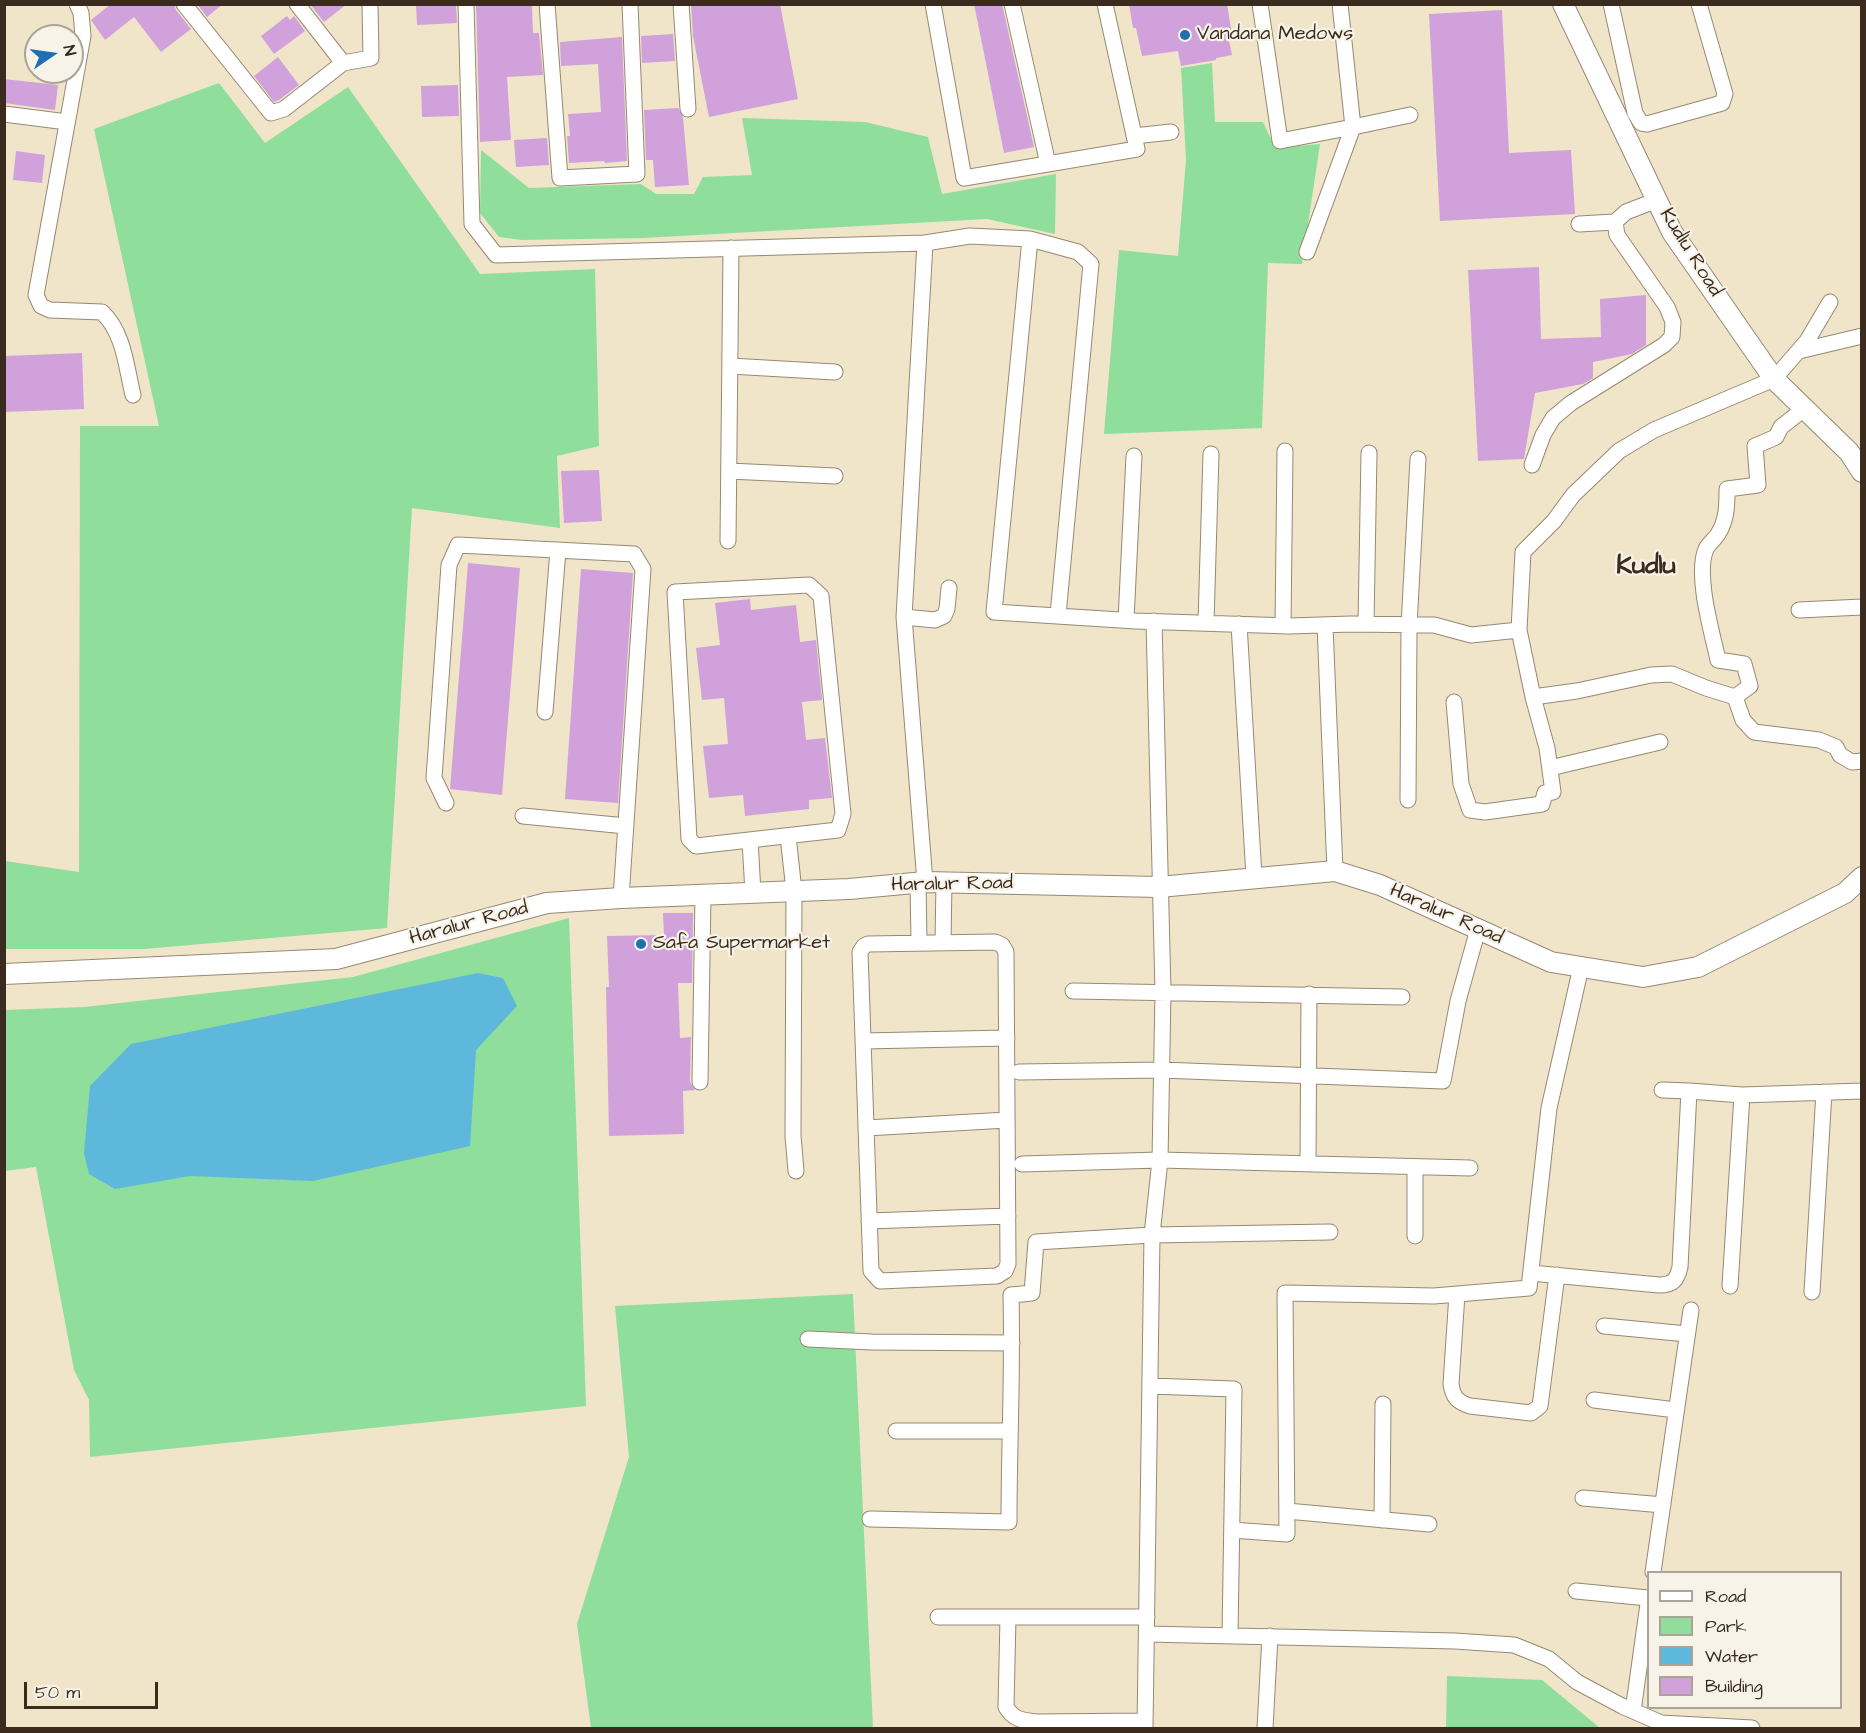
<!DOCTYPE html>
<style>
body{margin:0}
#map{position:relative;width:1866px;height:1733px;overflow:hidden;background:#f0e5c9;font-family:"Architects Daughter",sans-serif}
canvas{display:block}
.frame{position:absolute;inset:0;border:6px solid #3b2a1e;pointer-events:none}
.legend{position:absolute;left:1647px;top:1571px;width:195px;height:138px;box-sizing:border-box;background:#f7f3e8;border:2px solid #aca397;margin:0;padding:8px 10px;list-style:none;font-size:18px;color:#3b2a1e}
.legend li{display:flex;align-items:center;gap:12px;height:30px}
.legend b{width:30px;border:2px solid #aca397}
.north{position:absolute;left:24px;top:24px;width:60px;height:60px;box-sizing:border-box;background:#f7f3e8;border:2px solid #aca397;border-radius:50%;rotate:77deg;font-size:16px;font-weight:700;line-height:24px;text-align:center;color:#3b2a1e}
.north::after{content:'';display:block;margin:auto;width:21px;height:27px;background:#1f6fb2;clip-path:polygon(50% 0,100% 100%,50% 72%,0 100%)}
.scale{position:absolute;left:24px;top:1682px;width:134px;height:27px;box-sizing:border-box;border:3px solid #3b2a1e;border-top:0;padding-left:8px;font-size:18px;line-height:21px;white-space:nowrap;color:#3b2a1e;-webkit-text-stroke:4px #f7f3e8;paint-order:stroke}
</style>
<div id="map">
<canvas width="1866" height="1733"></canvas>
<div class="frame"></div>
<ul class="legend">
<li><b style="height:8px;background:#fff"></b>Road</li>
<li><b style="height:16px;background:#8fde9c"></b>Park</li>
<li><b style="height:16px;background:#5eb8dc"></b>Water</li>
<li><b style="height:16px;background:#d0a1db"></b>Building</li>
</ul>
<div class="north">N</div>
<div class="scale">50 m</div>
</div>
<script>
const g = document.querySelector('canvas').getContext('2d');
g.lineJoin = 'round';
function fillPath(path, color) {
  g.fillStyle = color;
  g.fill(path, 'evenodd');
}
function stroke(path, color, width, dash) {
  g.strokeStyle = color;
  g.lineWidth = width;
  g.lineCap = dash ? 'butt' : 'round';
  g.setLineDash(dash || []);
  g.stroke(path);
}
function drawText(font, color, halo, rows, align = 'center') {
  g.font = font + ' "Architects Daughter",sans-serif';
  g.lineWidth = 4.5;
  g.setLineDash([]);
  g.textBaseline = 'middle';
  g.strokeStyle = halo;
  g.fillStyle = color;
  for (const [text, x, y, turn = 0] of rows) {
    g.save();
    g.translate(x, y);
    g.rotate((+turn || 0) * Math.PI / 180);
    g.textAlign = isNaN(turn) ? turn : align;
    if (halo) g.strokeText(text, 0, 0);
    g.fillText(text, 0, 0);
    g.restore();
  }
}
fillPath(new Path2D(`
 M1212 63 1215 122H1263L1275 148 1320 144 1302 264 1268 263 1262 428 1104 434 1119 250 1178 256 1186 160 1181 68Z
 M219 83 265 143 348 87 480 274 595 269 599 446 557 456 560 528 412 508 387 928 144 949H5V861L79 872 80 426H159L94 129Z
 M742 118 865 122 928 137 942 194 1056 174 1055 234 987 219 643 238 522 240 499 237 480 213 481 150 529 188 641 184 656 194H694L703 177 752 175Z
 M569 918 586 1406 90 1457 89 1400 74 1370 36 1167 5 1171V1010L84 1007 353 977Z
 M853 1294 873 1728H591L577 1624 629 1457 615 1306Z
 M1447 1676 1542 1680 1600 1728H1446Z`), '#8fde9c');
fillPath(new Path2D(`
 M478 973 503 978 517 1006 476 1050 470 1146 313 1181 190 1176 115 1189 89 1174 84 1153 90 1086 131 1044Z`), '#5eb8dc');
fillPath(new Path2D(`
 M111 4H174L176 10 191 29 161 52 134 17 105 40 91 20Z
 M197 4H223L207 17Z
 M310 4H347L324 22Z
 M416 4H456L457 23 417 25Z
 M476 4H532L533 33H539L543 75 507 77 511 140 480 142Z
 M691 4H780L798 99 709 117 693 36Z
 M974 4H1002L1034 147 1004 153Z
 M1129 4H1227L1233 41H1229L1232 55 1216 58V60L1181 66 1178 51 1142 56 1136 28H1133Z
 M1502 10 1509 153 1571 150 1575 214 1440 221 1429 14Z
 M287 16 290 20 294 16 305 31 274 54 261 36Z
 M673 34 675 61 642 63 641 36Z
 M622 37 627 161 605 163 604 161 569 163 567 136H570L568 114 601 112 598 64 561 66 560 42Z
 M278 57 299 85 279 100 274 102 254 76Z
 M4 79 58 85 55 110 4 103Z
 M458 85 459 116 422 117 421 86Z
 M678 108 683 117 689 185 655 187 653 160H646L644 110Z
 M547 138 549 165 516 167 514 140Z
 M16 151 45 155 42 183 13 180Z
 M1539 267 1541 339 1601 337 1600 299 1646 295V345L1632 354 1593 362V378L1583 384 1535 393 1524 459 1478 461 1468 270Z
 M82 353 84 409 4 412V356Z
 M599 470 602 521 564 523 561 471Z
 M468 563 520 568 502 795 450 789Z
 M581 569 633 573 618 803 565 799Z
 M750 599 751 610 796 605 800 642 816 640 822 700 802 702 806 740 825 738 832 798 809 800V809L745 816 743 795 709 798 703 746 728 744 724 698 702 700 696 648 720 645 715 603Z
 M663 913H693L692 983H678L680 1038 691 1037 690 1082 695 1090 683 1091 684 1134 609 1136 606 987H609L607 936 664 935Z`), '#d0a1db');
const minor = new Path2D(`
 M77 4 81 13 83 36 36 295 41 306 50 310 102 312C124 333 126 366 133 395
 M184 4 271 113 284 109 343 63
 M297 4 343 63 371 58 370 4
 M466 4 472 224 496 255 925 243 970 236 1030 239 1078 252 1091 264 1058 615
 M547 4 560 178 637 174 630 4
 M681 4 688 109
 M933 4 964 178 1137 149 1105 4
 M1012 4 1048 164
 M1260 4 1280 141 1353 127 1340 4
 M1611 4 1635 113 1641 123 1647 124 1722 103 1725 94 1699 4
 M4 114 67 122
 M1134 136 1171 132
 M1579 224 1615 222
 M1030 239 994 612 1136 621 1290 626 1351 624 1434 625 1471 635 1519 630
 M1307 252 1353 127 1410 115
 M1799 351 1862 336
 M730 366 835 372
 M1532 465 1543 435 1553 418 1571 403 1664 345 1672 337 1673 322 1667 307 1617 235 1615 222 1626 212 1657 200
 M729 471 835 476
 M728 541 731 248
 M809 585 821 596 843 814 838 830 696 846 689 839 675 592Z
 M1799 610 1862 607
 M904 617 935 620 944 616 947 609 949 588
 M1126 620 1134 456
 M1206 622 1211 454
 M1239 624 1254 877
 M1366 624 1369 453
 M1325 625 1335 871
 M1283 626 1285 451
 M1533 697 1577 691 1651 675 1672 674 1706 688 1735 697 1743 720 1754 732 1819 740 1836 747 1840 755 1852 762 1862 761
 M1735 697 1750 686 1744 664 1718 660C1712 632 1695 575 1706 549 1709 543 1715 539 1718 534 1727 520 1727 505 1727 489L1758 485 1755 446 1776 437 1781 427 1804 409
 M1454 702 1461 784 1470 810 1485 812 1542 804 1545 793 1553 792 1547 748 1533 697 1519 630 1523 552 1554 521 1573 495 1619 451 1654 430 1774 379 1807 341 1830 302
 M545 712 558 550
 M1550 768 1660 742
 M1408 800 1409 626 1418 459
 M446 803 434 778 449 565 458 545 634 554 643 569 621 898
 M523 816 626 826
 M788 836 794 891 793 1136 796 1171
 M750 840 753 893
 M918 882 919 943
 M925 882 904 617 925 243
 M995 942 1002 945 1006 952 1008 1264 1005 1271 997 1276 880 1281 871 1271 860 952 864 946 868 944Z
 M943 943 944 882
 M1073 991 1402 997
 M863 1041 1007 1038
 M1019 1072 1162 1070 1443 1081 1458 1001 1478 929
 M700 1082 703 895
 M1662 1090 1689 1091
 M866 1128 1007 1120
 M1022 1164 1160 1160 1470 1168
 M1308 1164 1309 994
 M1415 1167V1236
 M869 1221 1008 1216
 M1531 1273 1659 1285C1673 1285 1677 1280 1680 1267L1689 1091 1742 1095 1862 1091
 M1730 1286 1742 1095
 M1812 1292 1824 1092
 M1457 1294 1451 1384C1453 1398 1458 1402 1470 1406L1531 1413 1540 1406 1557 1275
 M1604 1326 1687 1334
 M808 1339 872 1342 1012 1343
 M1150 1386 1234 1389 1230 1635
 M1594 1400 1676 1410
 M896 1431H1009
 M1583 1498 1663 1505
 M1287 1511 1429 1524
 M870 1519 1009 1522C1009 1446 1013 1371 1011 1295L1032 1293 1036 1242 1152 1235 1330 1232
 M1382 1520 1383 1404
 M1232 1530 1287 1534 1285 1293 1434 1296 1529 1288 1549 1108 1581 967
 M1653 1572 1691 1310
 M1576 1591 1648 1598
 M938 1617H1147
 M1008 1617 1006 1707C1014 1720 1022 1720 1036 1722L1145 1721
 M1147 1634 1455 1641 1514 1645 1549 1659 1577 1682 1622 1706 1661 1723 1752 1728
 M1633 1711 1648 1604
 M1145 1728 1152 1235 1160 1160 1163 992 1154 621
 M1265 1728 1270 1636`);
const tertiary = new Path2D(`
 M1563 4 1672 232 1774 379 1849 452 1862 472
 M4 974 336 959 547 903 621 898 849 889 925 882 1159 887 1335 871 1380 885 1551 962 1643 977 1698 967 1845 893 1862 877`);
stroke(minor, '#968874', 17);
stroke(tertiary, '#968874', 22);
stroke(minor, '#fff', 15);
stroke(tertiary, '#fff', 20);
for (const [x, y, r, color] of [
 [1185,35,6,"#1f6fb2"],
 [641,944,6,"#1f6fb2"]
]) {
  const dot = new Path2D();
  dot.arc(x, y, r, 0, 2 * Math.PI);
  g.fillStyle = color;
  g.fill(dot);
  stroke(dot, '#f7f3e8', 2);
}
drawText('20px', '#3b2a1e', '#f7f3e8', [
 ["Vandana Medows",1197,35],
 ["Safa Supermarket",653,944]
], 'left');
drawText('20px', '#3b2a1e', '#f7f3e8', [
 ["Kudlu Road",1690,253,58],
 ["Haralur Road",952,885,-1],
 ["Haralur Road",1446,915,24],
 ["Haralur Road",469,924,-15]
]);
drawText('bold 26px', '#3b2a1e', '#f7f3e8', [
 ["Kudlu",1646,568]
]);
</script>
